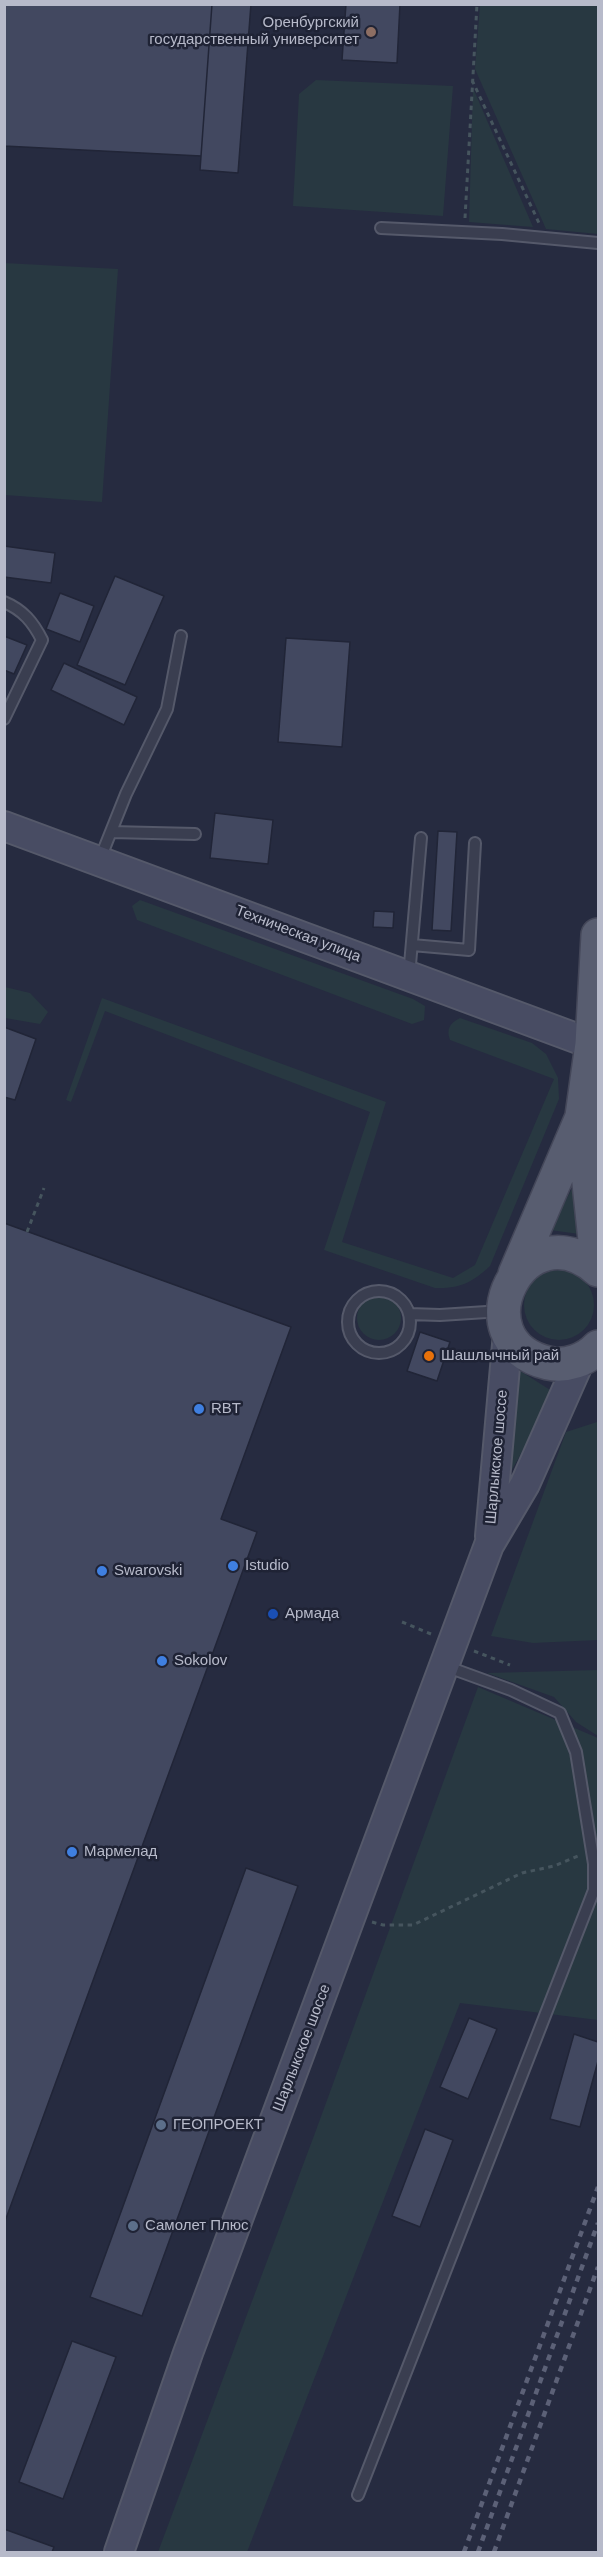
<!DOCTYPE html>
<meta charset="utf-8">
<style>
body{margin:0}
#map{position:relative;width:603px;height:2557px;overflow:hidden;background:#262b40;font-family:Helvetica,sans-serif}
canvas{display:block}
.frame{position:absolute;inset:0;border:6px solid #b7baca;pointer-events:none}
</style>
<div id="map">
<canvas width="603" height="2557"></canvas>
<div class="frame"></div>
</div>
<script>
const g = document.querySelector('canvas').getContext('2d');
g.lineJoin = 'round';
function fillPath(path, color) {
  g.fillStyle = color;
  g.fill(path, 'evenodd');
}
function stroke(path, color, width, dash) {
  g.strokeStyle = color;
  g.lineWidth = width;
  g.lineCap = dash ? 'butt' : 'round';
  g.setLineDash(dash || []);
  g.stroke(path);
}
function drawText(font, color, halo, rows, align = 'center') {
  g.font = font + ' Helvetica,sans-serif';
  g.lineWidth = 5;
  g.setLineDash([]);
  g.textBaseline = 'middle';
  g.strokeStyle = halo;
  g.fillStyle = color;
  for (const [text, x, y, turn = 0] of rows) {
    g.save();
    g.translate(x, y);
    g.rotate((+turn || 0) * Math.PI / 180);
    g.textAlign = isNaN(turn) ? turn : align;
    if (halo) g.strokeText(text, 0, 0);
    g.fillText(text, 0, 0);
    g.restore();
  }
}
fillPath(new Path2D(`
 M480 5H598V234L546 229 475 69Z
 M316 80 453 86 443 216 293 206 299 94Z
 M473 88 533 227 469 222Z
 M4 263 118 269 102 502 5 495Z
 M140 900 413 999 425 1006 424 1020 412 1024 137 920 132 906Z
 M5 987 30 993 48 1012 40 1024 5 1018Z
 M102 998 386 1102 342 1242 453 1278 475 1265 554 1079 450 1040C446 1029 450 1023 460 1018L532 1043 546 1054 558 1078 559 1099 490 1266C473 1282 460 1289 435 1288L324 1250 370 1112 105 1011 71 1102 66 1100Z
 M576 1181 579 1234 550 1230Z
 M524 1305a35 35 0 1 1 70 0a35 35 0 1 1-70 0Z
 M357 1318a22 22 0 1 1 44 0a22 22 0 1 1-44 0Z
 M517 1369 555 1393 509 1475Z
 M597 1422 598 1640 533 1643 491 1636 566 1432Z
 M598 1670V1736L576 1722 554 1697 487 1673Z
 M478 1687 598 1738V2020L460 2003 247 2552H158L315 2133Z`), '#283841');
const building = new Path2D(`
 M4 4H212L201 156 4 146Z
 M212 4H251L238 173 200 170Z
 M346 4H400L397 63 342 60Z
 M4 546 55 553 51 583 4 577Z
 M115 576 164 596 125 685 77 665Z
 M60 593 94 606 80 642 46 629Z
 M4 636 27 645 14 674 4 670Z
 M286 638 350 642 342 747 278 742Z
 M64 663 137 697 124 725 51 690Z
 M215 813 273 820 268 864 210 858Z
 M438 831 457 832 451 931 432 930Z
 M374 911 394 912 393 928 373 927Z
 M4 1027 36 1039 15 1100 4 1097Z
 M4 1223 291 1327 221 1519 257 1532 4 2224Z
 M420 1332 450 1342 437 1381 407 1371Z
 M246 1868 298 1886 142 2316 90 2297Z
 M469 2018 497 2029 468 2099 440 2087Z
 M574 2034 598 2042V2061L580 2127 550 2119Z
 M425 2129 453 2140 420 2227 392 2216Z
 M72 2341 116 2357 63 2499 19 2482Z
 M4 2529 54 2547 52 2552H4Z`);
fillPath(building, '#424860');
stroke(building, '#212537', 1.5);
const lane = new Path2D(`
 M381 228 502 234 598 243
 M4 602C23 610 33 622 42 640L4 719
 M111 832 195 834
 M100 859 126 794 167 709 181 636
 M412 945 469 950 475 843
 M409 976 421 838
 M348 1322a31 31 0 1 1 62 0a31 31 0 1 1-62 0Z
 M409 1314 440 1315 502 1311
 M358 2495 594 1890V1864L576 1752 560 1713 511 1690 445 1666`);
const secondary = new Path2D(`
 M4 826 592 1044
 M490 1536 508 1333
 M119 2552 188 2353 489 1545 525 1484 580 1360`);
const primary = new Path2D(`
 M598 1269 582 1116 592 1044 598 935
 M598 1270C524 1205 456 1341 548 1363 566 1367 586 1360 598 1347
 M515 1274 582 1117`);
stroke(lane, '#55596a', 14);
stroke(secondary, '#55596a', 32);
stroke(primary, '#444759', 36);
stroke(new Path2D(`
 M472 80 539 223
 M465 218 477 4
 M27 1232 44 1188
 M402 1622 431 1634
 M474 1651 510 1665
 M372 1922 383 1925H413L522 1873 554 1866 578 1856`), '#46555e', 3, [4.5, 4.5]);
stroke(lane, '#3a3e50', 10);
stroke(secondary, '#484c63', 28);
stroke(primary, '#585d70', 33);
stroke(new Path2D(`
 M464 2552 598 2187
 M478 2552 598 2223
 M494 2552 598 2267`), '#5c6177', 4.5, [6, 6]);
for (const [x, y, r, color] of [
 [371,32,6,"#8d6e63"],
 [429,1356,6,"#e8710a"],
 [199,1409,6,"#3f7fe0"],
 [233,1566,6,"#3f7fe0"],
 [102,1571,6,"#3f7fe0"],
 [273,1614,6,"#1a4fb4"],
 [162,1661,6,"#3f7fe0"],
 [72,1852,6,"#3f7fe0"],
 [161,2125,6,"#5c6f8a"],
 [133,2226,6,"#5c6f8a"]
]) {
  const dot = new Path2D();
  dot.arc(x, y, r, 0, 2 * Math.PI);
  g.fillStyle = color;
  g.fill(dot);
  stroke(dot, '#1f2335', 2);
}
drawText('15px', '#b7baca', '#1f2335', [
 ["Оренбургский",359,23,"right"],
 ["государственный университет",359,40,"right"],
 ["Шашлычный рай",441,1356],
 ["RBT",211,1409],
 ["Istudio",245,1566],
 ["Swarovski",114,1571],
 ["Армада",285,1614],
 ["Sokolov",174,1661],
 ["Мармелад",84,1852],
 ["ГЕОПРОЕКТ",173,2125],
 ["Самолет Плюс",145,2226]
], 'left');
drawText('15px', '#b7baca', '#1f2335', [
 ["Техническая улица",298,934,21],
 ["Шарлыкское шоссе",497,1457,-85],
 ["Шарлыкское шоссе",302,2048,-69]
]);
</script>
